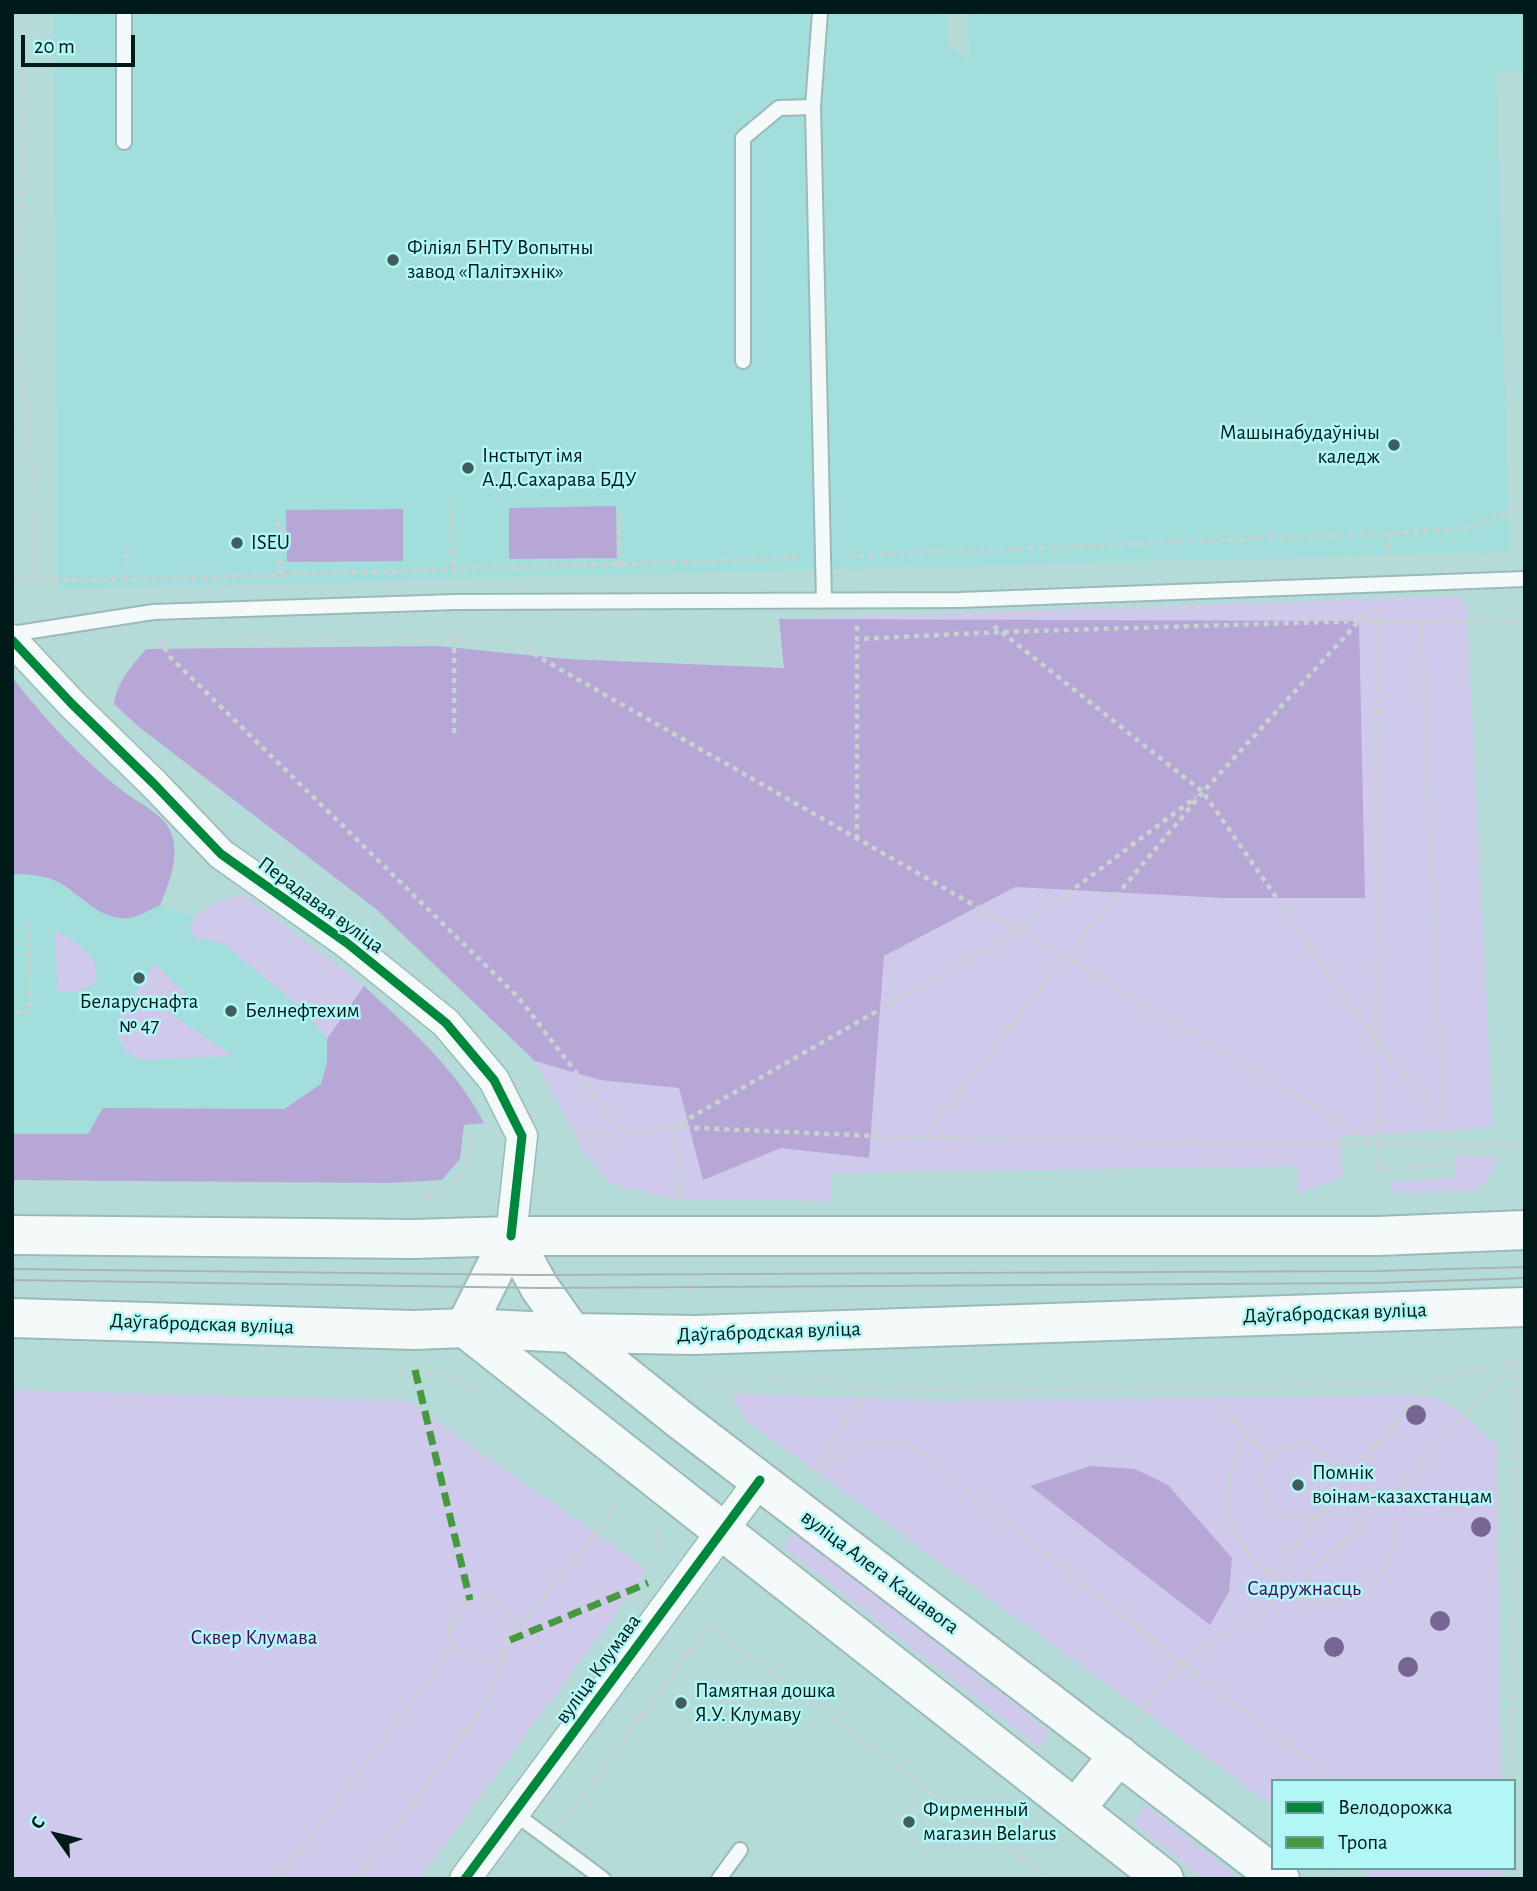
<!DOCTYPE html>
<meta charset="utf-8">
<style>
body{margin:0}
#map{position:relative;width:1537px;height:1891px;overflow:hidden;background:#b5dbd9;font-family:"Alegreya Sans",sans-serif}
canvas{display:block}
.frame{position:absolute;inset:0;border:14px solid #001a1a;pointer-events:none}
.legend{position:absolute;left:1271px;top:1779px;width:245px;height:91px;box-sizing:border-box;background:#b2f7f5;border:2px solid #6b9f9d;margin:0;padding:9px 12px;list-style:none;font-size:21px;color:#001a1a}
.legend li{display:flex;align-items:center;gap:14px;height:35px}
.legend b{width:35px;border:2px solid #6b9f9d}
.north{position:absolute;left:21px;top:1800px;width:70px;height:70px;-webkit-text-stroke:5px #b2f7f5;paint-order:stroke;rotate:304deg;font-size:19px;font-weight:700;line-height:28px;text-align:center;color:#001a1a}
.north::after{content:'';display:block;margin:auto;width:24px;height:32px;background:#001a1a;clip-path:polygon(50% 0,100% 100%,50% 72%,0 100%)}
.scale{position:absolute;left:21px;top:35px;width:114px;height:32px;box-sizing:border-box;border:4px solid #001a1a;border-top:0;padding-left:9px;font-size:21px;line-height:24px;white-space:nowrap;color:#001a1a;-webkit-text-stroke:5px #b2f7f5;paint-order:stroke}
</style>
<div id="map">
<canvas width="1537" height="1891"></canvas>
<div class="frame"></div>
<ul class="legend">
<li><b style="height:9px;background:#00873e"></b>Велодорожка</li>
<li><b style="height:9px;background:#46993e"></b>Тропа</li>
</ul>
<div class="north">С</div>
<div class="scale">20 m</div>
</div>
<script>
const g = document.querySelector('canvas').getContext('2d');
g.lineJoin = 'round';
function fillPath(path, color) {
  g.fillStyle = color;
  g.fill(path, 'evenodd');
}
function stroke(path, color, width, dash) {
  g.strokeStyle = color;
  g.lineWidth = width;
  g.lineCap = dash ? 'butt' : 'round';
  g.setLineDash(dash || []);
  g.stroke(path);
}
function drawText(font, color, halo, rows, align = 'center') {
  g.font = font + ' "Alegreya Sans",sans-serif';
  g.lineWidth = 5;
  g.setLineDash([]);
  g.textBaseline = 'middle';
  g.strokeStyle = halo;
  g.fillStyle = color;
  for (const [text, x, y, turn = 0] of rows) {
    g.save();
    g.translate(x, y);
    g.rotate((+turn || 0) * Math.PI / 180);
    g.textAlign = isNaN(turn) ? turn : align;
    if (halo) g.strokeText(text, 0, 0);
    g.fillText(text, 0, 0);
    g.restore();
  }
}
fillPath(new Path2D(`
 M54 12H947L948 47 969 60 968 12H1525V72H1496L1509 552 58 589Z
 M12 874H29L56 881 87 904 111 916 130 918 160 905 193 917 190 929 205 939 224 944 306 1012 327 1039V1062L321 1084 283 1109 104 1108 88 1134H12Z`), '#a1dedc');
fillPath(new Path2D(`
 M1460 596 1467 613 1493 1127 1340 1137 1343 1176 1298 1194 1297 1166 831 1173V1201L672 1199 609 1183 584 1151 535 1061 376 909 139 727 114 704C117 681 132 666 146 649L438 646 566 659 784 668 779 619Z
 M244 894 364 986 327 1039 306 1012 224 944 205 939 196 940 190 929C197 905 222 901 244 894Z
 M55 930C78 944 101 953 96 983L81 991H57Z
 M154 964 185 992 171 1014 233 1056 142 1060 126 1052 118 1036 116 1023Z
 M1456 1155 1493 1157 1496 1161 1492 1173 1477 1191 1411 1193 1392 1191 1388 1185 1393 1182 1456 1178Z
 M12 1390 408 1401 648 1570 419 1879H12Z
 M731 1393 940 1401 1427 1395 1456 1409 1497 1444 1501 1781H1273V1806L744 1419Z
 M794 1532 1051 1733 1039 1748 784 1548Z
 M1146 1805 1240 1879H1203L1133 1823Z
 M1358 1868H1502L1501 1879H1372Z`), '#cfc9ec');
fillPath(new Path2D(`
 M616 506 617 558 509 559V508Z
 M403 509V561L287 562 286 510Z
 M779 619 1359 621 1365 898H1224L1015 887 884 956 869 1158 781 1148 703 1180 679 1088 600 1080 535 1061 376 909 139 727 114 704C117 681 132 666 146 649L438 646 566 659 784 668Z
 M12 677C45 719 81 759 124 792 143 807 170 815 174 843 177 865 168 886 160 905 151 909 139 917 129 918 99 921 80 893 56 881 42 875 27 874 12 874Z
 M364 986C410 1029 455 1067 484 1123L464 1125 460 1159 442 1180 388 1183 12 1180V1134H88L103 1108 284 1109 321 1084 327 1062V1039Z
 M1090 1466 1135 1469 1168 1485 1232 1558 1229 1592 1210 1625 1030 1486Z`), '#b6a7d7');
const service = new Path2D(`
 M124 12V142
 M813 107 820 12
 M743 361V138L779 108 813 107 824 601
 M12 634 153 612 455 602 960 600 1525 579
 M514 1813 603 1879
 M719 1879 740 1850`);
const minor = new Path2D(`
 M12 640 71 703 154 784 221 854 347 943 446 1023 494 1080 522 1136 511 1236
 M465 1879 760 1480`);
const secondary = new Path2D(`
 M511 1236 540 1288 572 1333 683 1422 1280 1879
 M511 1236 465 1328 1164 1879
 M1075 1809 1119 1755`);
const primary = new Path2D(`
 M12 1235 413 1239 511 1236H1378L1525 1230
 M12 1318 414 1330 465 1328 572 1333 695 1335 1525 1307`);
stroke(service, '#9cb9b9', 18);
stroke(minor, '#9cb9b9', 33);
stroke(secondary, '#9cb9b9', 42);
stroke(primary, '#9cb9b9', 42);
stroke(new Path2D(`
 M23 12 19 353 30 434 35 579
 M12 424 30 434
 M451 500 453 570
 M275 524 281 525 280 575
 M849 556 1390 533
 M1386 559 1390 533 1471 528 1525 504
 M619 565V515H623
 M125 578 127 546
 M12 580 155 579 798 558
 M1421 622 1443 1116 1448 1146
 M857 626V639L1002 632 1359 621 1525 623
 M994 626 1203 792 1376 1041 1443 1116
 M454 638V736
 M159 639 170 657 519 998 623 1134
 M237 639 509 640 1065 957 1378 1145V1168L1456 1165
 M857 839V638
 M15 1012H30L28 923
 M555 1135H624L674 1127 922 1138 1448 1146 1525 1145
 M922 1138 1065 957 1203 792 1359 621 1366 611
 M1378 1144 1376 1041 1379 611
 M426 1198C460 1189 469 1169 473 1136H484
 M681 1199 674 1127 1019 930 1196 797
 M689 1274 691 1297
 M416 1370 444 1376 486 1397
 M700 1384 699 1382 832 1380 867 1390 1203 1389 1431 1381 1515 1360
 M1204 1389 1270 1458
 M1246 1433C1224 1472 1220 1515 1247 1553 1253 1562 1263 1569 1271 1575 1285 1589 1301 1601 1321 1605 1325 1606 1331 1603 1336 1602 1365 1593 1395 1566 1394 1533 1393 1506 1371 1489 1354 1471
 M811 1473 867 1390
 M812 1474 857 1446 903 1439 1182 1664 1335 1781
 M1317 1517C1235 1527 1252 1425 1315 1448 1334 1455 1337 1477 1335 1494
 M657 1530 659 1556
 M1271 1576 1354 1471 1430 1382
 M450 1629a31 31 0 1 1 62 0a31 31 0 1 1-62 0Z
 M1135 1721 1156 1692 1182 1664 1289 1592 1385 1503 1515 1361
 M1512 1781 1515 1361
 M564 1820 708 1625 1049 1879
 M1514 1834 1517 1855 1515 1879
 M1331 1868 1345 1879
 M279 1879 455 1645
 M359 1879 492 1693 510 1640 622 1499
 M518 1879 533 1860`), '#c7d2d1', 4.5, [5, 5]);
stroke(service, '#f4faf9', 14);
stroke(minor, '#f4faf9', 30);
stroke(secondary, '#f4faf9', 38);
stroke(primary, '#f4faf9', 38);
stroke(new Path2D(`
 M12 1269 532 1275 1378 1271 1525 1267
 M12 1280 540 1288 1379 1283 1525 1278`), '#abb4b4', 2);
stroke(new Path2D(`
 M415 1370 470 1600
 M510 1640 648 1583`), '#46993e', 7, [14, 7]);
stroke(new Path2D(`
 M12 640 71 703 154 784 221 854 347 943 446 1023 494 1080 522 1136 511 1236
 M465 1879 760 1480`), '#00873e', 9);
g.fillStyle = '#776694';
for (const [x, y] of [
 [1416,1415],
 [1481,1527],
 [1440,1621],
 [1334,1647],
 [1408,1667]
]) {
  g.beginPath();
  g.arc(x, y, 10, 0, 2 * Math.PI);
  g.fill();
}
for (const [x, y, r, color] of [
 [393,260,7,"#3f5e5d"],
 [1394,445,7,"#3f5e5d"],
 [468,468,7,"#3f5e5d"],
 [237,543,7,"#3f5e5d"],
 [139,978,7,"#3f5e5d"],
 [231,1011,7,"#3f5e5d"],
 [1298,1485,7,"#3f5e5d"],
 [681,1703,7,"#3f5e5d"],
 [909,1822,7,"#3f5e5d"]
]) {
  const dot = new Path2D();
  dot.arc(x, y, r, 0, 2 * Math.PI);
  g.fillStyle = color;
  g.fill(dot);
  stroke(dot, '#b2f7f5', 2.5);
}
drawText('21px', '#001a1a', '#b2f7f5', [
 ["Філіял БНТУ Вопытны",407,248],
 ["завод «Палітэхнік»",407,272],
 ["Машынабудаўнічы",1380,433,"right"],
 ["каледж",1380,457,"right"],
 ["Інстытут імя",482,456],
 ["А.Д.Сахарава БДУ",482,480],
 ["ISEU",251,543],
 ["Беларуснафта",139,1002,"center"],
 ["№ 47",139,1026,"center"],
 ["Белнефтехим",245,1011],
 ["Помнік",1312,1473],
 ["воінам-казахстанцам",1312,1497],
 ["Памятная дошка",695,1691],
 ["Я.У. Клумаву",695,1715],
 ["Фирменный",923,1810],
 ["магазин Belarus",923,1834]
], 'left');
drawText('21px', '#001a1a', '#b2f7f5', [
 ["Перадавая вуліца",321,905,36],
 ["Даўгабродская вуліца",1335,1313,-2],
 ["Даўгабродская вуліца",202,1324,2],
 ["Даўгабродская вуліца",769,1332,-2],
 ["вуліца Алега Кашавога",880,1572,37],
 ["вуліца Клумава",598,1669,-54]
]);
drawText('21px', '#44075b', '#b2f7f5', [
 ["Садружнасць",1304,1589],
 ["Сквер Клумава",254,1638]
]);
</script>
